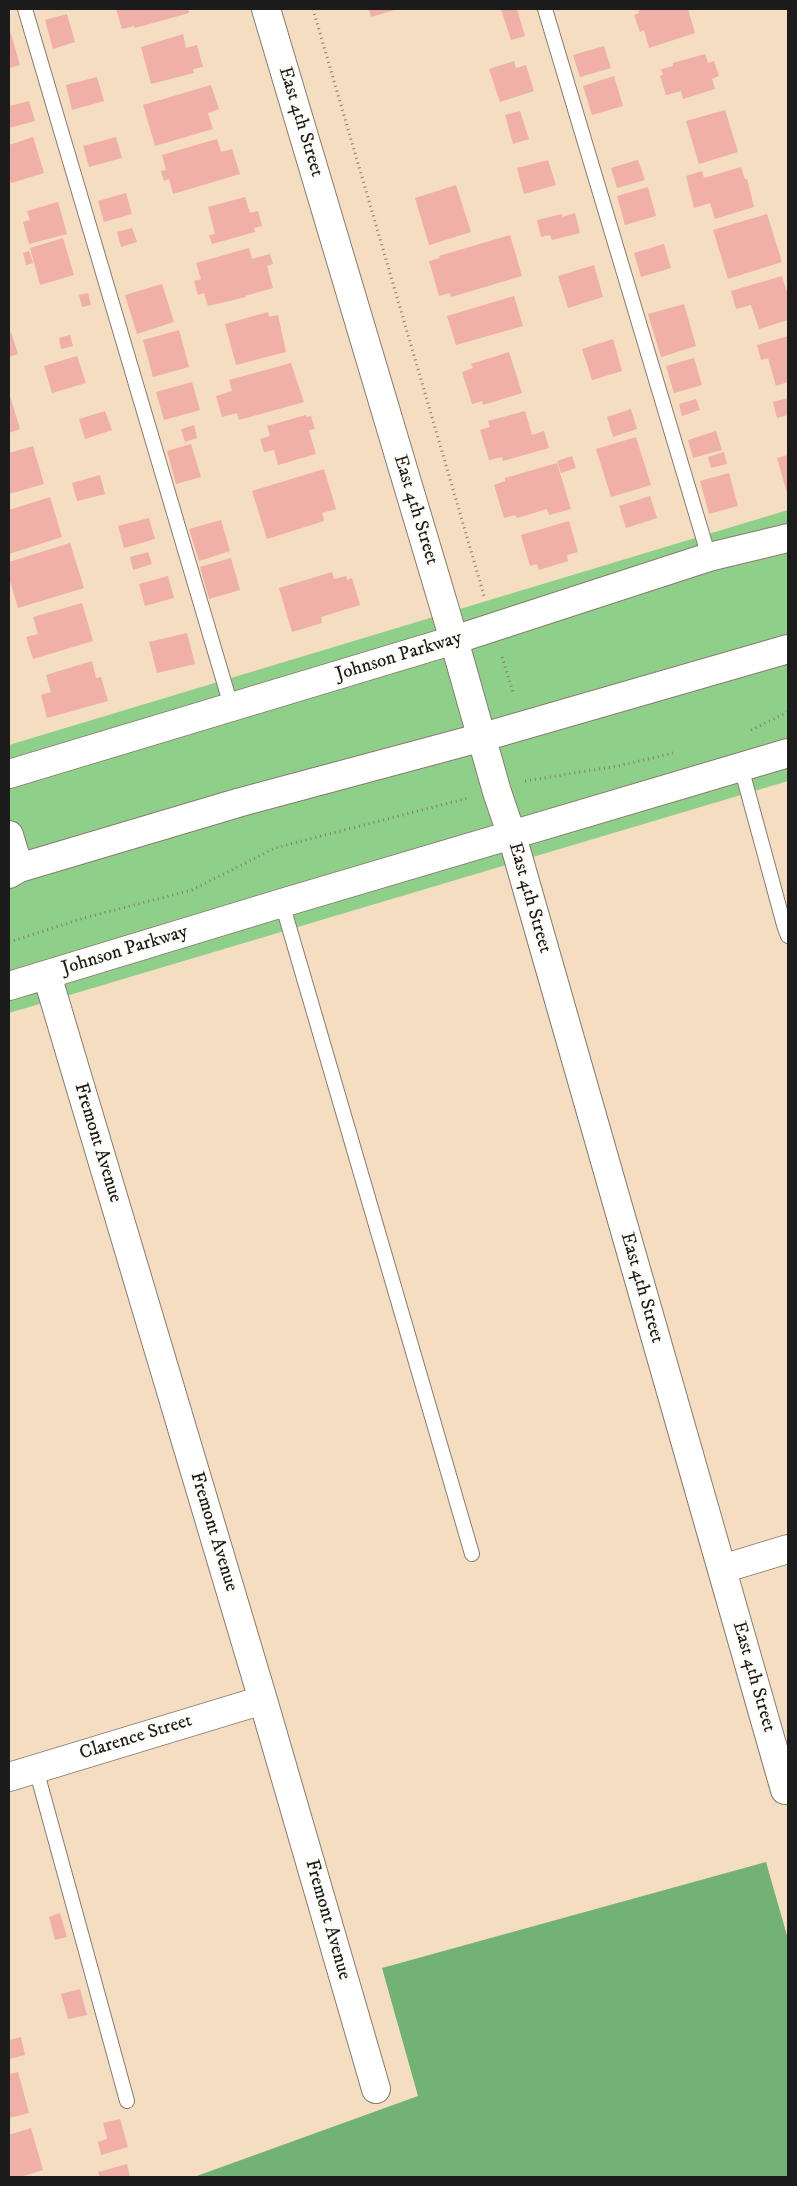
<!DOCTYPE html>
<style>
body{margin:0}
#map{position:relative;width:797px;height:2186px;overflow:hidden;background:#f4ddc0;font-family:"IM FELL DW Pica",serif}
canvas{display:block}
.frame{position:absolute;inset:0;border:10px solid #1c1c1c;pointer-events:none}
</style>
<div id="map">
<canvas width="797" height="2186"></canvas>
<div class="frame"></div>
</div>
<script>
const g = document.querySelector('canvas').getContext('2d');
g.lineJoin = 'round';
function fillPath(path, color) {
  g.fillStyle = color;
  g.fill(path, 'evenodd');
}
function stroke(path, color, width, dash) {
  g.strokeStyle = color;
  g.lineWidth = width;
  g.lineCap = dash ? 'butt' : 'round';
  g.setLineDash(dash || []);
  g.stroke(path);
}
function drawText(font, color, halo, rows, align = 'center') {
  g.font = font + ' "IM FELL DW Pica",serif';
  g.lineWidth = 4.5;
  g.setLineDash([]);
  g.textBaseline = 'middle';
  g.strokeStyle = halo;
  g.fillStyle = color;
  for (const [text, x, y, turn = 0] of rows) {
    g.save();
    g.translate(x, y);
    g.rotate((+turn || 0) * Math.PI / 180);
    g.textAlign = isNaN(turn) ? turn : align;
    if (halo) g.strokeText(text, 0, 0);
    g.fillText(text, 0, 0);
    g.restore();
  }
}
fillPath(new Path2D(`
 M788 510V781L9 1013V745Z`), '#8ed089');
fillPath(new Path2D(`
 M766 1862 788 1939V2177H194L418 2096 382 1968Z`), '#72b275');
fillPath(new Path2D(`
 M116 9H188L189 13 135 28 134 26 122 29Z
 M369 9H398L371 17Z
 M501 9H517L525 36 511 40Z
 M644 9H688L695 33 649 48 644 30 640 32 634 15 639 13 638 11Z
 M67 14 75 42 53 49 45 20Z
 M9 27 20 65 9 68Z
 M183 34 186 48 197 45 203 67 193 69 194 73 151 84 141 47Z
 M604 46 611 68 580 77 573 55Z
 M705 54 708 63 714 61 719 76 712 79 715 89 683 99 681 91 666 95 660 76 663 75 661 69 673 66V63Z
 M514 61 516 68 526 65 534 91 500 102 489 69Z
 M614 76 623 106 592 115 583 86Z
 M97 77 104 101 72 110 66 85Z
 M211 85 219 109 208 113 213 129 155 146 143 105Z
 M29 101 35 121 9 128V106Z
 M725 110 738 152 699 164 686 121Z
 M520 111 529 139 513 144 505 115Z
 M33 137 44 173 11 183 9 175V145Z
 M116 137 122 158 89 167 83 146Z
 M217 139 221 152 232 149 240 174 173 194 169 179 164 181 161 171 166 170 162 155Z
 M548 160 556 185 524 194 517 168Z
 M637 160H638L645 180 617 188 611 168Z
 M741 167 745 179H747L754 207 715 219 710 203 694 208 686 176 702 171 704 178Z
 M456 185 471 232 429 245 415 198Z
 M648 187 656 216 625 225 617 196Z
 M126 193 132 214 104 222 98 201Z
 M245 197 250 213 258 211 262 226 254 228 255 232 212 244 209 235 215 234 208 207Z
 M58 202 67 234 29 244 23 222 30 220 27 211Z
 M575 213 580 233 552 240 550 235 541 237 537 220 562 214V217Z
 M767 214 782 262 728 279 713 230Z
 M132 228 137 242 121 247 117 232Z
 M510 235 522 276 451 297 450 293 439 296 429 261 440 258 439 256Z
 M63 238 74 275 40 285 30 248Z
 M664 244 671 268 641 277 634 253Z
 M249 248 252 259 270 254 273 264 267 266 273 288 245 296 246 297 208 306 204 293 198 295 194 281 201 279 196 263Z
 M29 251 33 263 26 265 23 253Z
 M594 265 603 297 568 308 558 276Z
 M782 276 788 295V320L759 329 751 305 736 309 731 291Z
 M162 284 174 322 137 334 125 295Z
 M88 293 91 305 82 307 79 295Z
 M514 296 523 326 456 345 447 316Z
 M684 304 696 346 661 357 648 314Z
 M268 312 269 317 278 315 286 352 236 365 225 324Z
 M179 330 189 367 153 377 143 340Z
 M11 332 18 354 9 357V333Z
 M70 335 73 346 61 349 59 338Z
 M788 336V382L776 386 768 358 761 360 757 345Z
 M613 339 622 371 592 380 582 349Z
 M509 352 522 393 483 405 482 401 472 404 462 372 473 368 471 364Z
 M77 356 86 383 52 393 44 366Z
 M694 358 702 385 674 393 666 366Z
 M291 363 304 402 239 420 237 413 222 417 216 396 232 391 229 380Z
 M192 382 200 410 164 420 156 392Z
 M9 393 20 429 9 433Z
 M788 398V415L777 418 773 402Z
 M696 399 700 410 682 416 679 404Z
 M631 409 637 429 613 437 607 417Z
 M105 411 112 430 85 439 79 419Z
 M525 411 532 435 544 431 549 448 503 461 502 457 489 460 480 430 490 427 488 421Z
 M306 415V417L311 416 315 429 309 430 316 454 278 465 274 450 264 452 260 439 270 436 267 426Z
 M194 425 197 438 185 442 181 429Z
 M716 431 722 450 693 458 688 440Z
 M636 437 651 485 611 497 596 449Z
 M191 444 201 477 176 484 167 451Z
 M33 446 44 484 9 494V453Z
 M724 452 727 464 711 468 708 457Z
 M788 455V496L777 458Z
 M572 456 576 468 561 473 557 461Z
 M557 463 571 509 549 515 547 509 517 518 515 515 504 518 494 485 505 481V478Z
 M324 469 336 509 322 513 324 521 267 539 252 491Z
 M729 473 738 506 709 514 700 481Z
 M100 475 105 494 77 501 72 483Z
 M650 496 657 518 626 528 619 506Z
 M50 497 62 537 9 554V510Z
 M149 518 155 539 124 548 118 526Z
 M221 520 230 551 199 561 189 529Z
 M569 521 578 552 567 555 568 561 539 570 537 564 530 566 521 535Z
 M70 543 84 588 18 608 9 578V562Z
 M148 552 152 564 133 570 130 557Z
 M231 558 240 590 209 599 200 567Z
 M332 572 334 579 346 576 347 580 352 578 360 605 321 617 322 623 292 632 279 588Z
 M168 576 174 598 145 606 139 584Z
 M82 603 93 641 33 659 26 637 38 634 33 617Z
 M187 633 195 664 157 673 149 642Z
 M92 661 96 678 101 677 108 701 47 718 41 695 51 692 46 675Z
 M60 1913 67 1937 55 1940 49 1917Z
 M80 1989 87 2015 68 2019 61 1994Z
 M21 2037 25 2055 9 2059V2040Z
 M18 2072 29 2113 9 2118V2074Z
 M120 2119 128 2147 101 2155 98 2142 107 2139 103 2123Z
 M31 2128 43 2170 20 2177H9V2135Z
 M127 2164 130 2177H100L98 2172Z`), '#f0b0a7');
const service = new Path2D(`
 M25 9 232 709
 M545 9 709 557
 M741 767 784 925 788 936
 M282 903 472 1554
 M36 1769 127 2101`);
const minor = new Path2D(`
 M266 9 454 640 497 792 512 836 785 1790
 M9 774 454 640 709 557 788 538
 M9 835 19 868
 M47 975 263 1700 376 2089
 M9 986 282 903 788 753
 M722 1569 788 1549
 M9 1777 263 1700`);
const tertiary = new Path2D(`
 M9 874 19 868 241 802 483 737 788 649`);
stroke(service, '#887c6e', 16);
stroke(minor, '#887c6e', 30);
stroke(tertiary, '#887c6e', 30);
stroke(new Path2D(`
 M313 9 485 599
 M502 657 513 692
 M751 730 788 712
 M525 781 618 766 673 753
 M9 942 84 918 192 890 275 848 468 798`), '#887c6e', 3, [1, 4]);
stroke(service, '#fff', 14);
stroke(minor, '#fff', 28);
stroke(tertiary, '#fff', 28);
drawText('19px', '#1c1c1c', '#fdfcf7', [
 ["East 4th Street",300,122,73],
 ["East 4th Street",415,510,73],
 ["Johnson Parkway",399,657,-17],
 ["East 4th Street",529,898,74],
 ["Johnson Parkway",125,951,-17],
 ["Fremont Avenue",97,1143,73],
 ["East 4th Street",641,1288,74],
 ["Fremont Avenue",213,1532,73],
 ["East 4th Street",753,1677,74],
 ["Clarence Street",136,1738,-17],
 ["Fremont Avenue",327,1920,74]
]);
</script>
